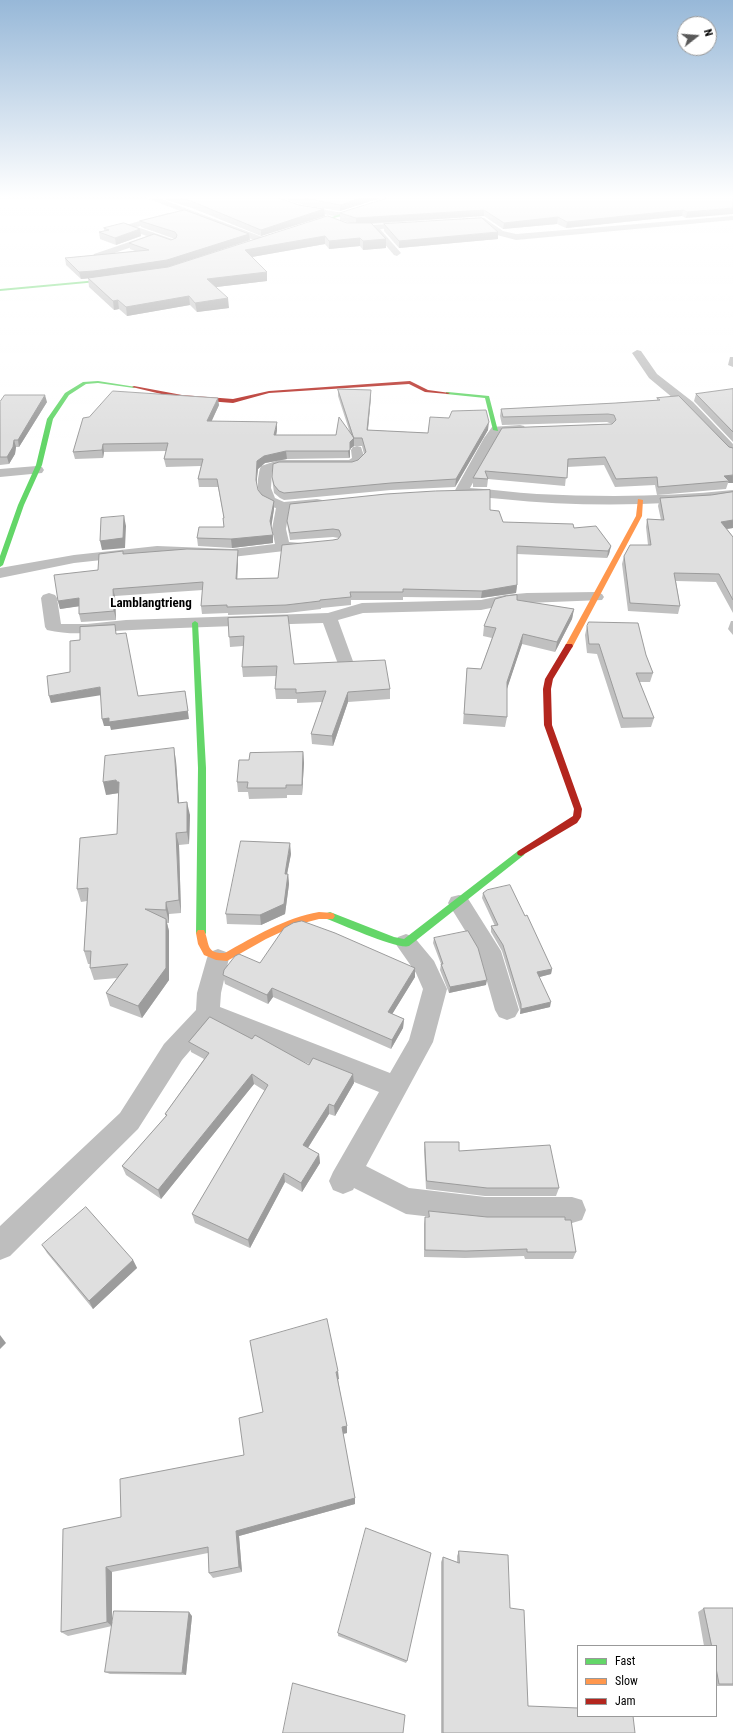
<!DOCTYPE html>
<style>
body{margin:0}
#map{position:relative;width:733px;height:1733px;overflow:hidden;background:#fff;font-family:"Roboto Condensed",sans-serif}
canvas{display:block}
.legend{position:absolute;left:577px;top:1645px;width:140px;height:72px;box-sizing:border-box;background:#fff;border:1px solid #999;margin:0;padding:5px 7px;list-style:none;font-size:12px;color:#000}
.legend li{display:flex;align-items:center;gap:8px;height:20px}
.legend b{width:20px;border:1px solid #999}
.north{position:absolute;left:677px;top:16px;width:40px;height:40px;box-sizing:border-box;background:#fff;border:1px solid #999;border-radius:50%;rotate:73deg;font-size:11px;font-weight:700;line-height:16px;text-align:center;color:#000}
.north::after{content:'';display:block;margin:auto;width:14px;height:18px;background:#595959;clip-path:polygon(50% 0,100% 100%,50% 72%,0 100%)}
</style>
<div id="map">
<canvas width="733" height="1733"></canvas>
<ul class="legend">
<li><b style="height:5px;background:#63d668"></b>Fast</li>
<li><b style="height:5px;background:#ff974d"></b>Slow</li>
<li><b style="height:5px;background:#b3261e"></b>Jam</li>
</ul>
<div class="north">N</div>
</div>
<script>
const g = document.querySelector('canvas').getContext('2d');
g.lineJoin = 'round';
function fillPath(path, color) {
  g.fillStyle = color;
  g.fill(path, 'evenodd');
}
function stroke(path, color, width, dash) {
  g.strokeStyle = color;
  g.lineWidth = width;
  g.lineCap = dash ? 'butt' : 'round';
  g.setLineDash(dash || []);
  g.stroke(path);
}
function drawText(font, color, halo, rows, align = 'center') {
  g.font = font + ' "Roboto Condensed",sans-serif';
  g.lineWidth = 4;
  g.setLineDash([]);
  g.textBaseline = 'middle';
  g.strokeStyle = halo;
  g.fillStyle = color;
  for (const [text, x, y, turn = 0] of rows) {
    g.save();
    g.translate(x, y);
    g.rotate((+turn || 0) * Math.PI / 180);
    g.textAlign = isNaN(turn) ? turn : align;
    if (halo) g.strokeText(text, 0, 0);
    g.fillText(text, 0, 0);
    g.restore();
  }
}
fillPath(new Path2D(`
 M0 196H10L6 198H0Z
 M142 196H153L265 238 266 240 262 243 259 242Z
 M260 196H271L304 206 343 213 344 215 340 217 300 210Z
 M168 213H171V217L137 227 175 240 176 242 175 244 172 245 155 239 100 258 97 259 93 256 94 254 147 236 126 229 125 227 126 225Z
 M733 216V220L516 240 497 235 482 223H459L455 221 459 219 484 218 503 231 516 234Z
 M412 223 416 225 415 227 380 229 401 253 397 256 394 255 372 229 347 230 343 228 347 226Z
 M637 350 641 351 657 374 693 402 733 444V455L728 454 685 408 649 378 632 353Z
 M520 425 524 426 526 429 524 432 500 434 470 488C492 489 515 493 537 494 602 497 668 497 733 490V498C657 506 578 507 502 499 487 497 470 498 456 495L454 492 484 438 492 427Z
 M357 446 361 447 365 459 357 467 279 468 272 471 271 488 275 498 284 502 317 499 322 500 324 503 322 506 289 510 286 529 289 542 302 543 304 546 302 549 232 557 157 554 74 563 0 578V568L74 555 157 546 232 549 275 544 272 529 276 508C261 504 257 493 258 479 259 474 259 470 261 466L279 460H349L352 458 351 450 353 447Z
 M37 466 42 467 44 470 42 473 0 477V469Z
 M596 592 602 594 604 597 602 600 527 603 505 605 481 610 363 613 338 620 354 664 352 668 346 669 340 668 338 664 323 623C259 625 195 627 132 630 103 631 76 637 47 630L45 627 41 598 43 595 49 593 55 595 57 598 61 624H87L126 620 328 613 362 603 481 600 505 595 527 593Z
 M459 895 467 897 501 951 519 1010 515 1017 507 1020 499 1017 495 1010 479 953 448 903 451 897Z
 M406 934 414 937 434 961 447 989 433 1042 366 1166 409 1188 485 1197H572L582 1200 586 1210 582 1220 572 1223H485L406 1214 354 1188 353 1190 343 1194 333 1190 329 1181 333 1172 379 1092 212 1025 182 1060 138 1129 10 1256 0 1260V1226L120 1113 164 1044 196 1010 197 993 207 958 210 952 218 949 226 952 229 958 221 993 220 1007 390 1073 409 1040 423 989 416 973 395 943 398 937Z`), '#bebebe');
fillPath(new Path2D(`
 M394 196H399L305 228 302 227Z
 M120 278 119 280 0 291V289Z
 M98 381 136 387 134 388 98 383 86 384 69 395 53 419 42 465 24 505 3 565 0 567V556L18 505 36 465 47 419 65 393 83 382Z
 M448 392 489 396 498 431 493 430 485 398 446 394V392Z
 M195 621 198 623 206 768V933L204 936H198L196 933 198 768 192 623Z
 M521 850 524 851 525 853 524 855 409 946C398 950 341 924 327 919L325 916 327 913 330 912 394 937 404 939 518 851Z`), '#63d668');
fillPath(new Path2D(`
 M638 499 643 500 642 516 573 646 572 648H566L565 646 636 516Z
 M319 912 333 913 335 916 333 919H319L296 925 266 939 227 961 216 960 204 955 198 944 196 933 198 930H204C210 943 205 954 225 953 255 936 285 918 319 912Z`), '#ff974d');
fillPath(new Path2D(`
 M410 381 428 390 450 393 448 394 425 392 409 384 269 393 233 403 182 399 132 387 134 386 182 395 233 399 269 391Z
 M566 644H572L573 646 553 679 551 689 552 725 582 809 581 817 577 823 521 856 518 855 517 853 518 851 573 816 574 809 544 725 543 689 545 679Z`), '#b3261e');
fillPath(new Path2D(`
 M154 196H273L325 216 261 236 192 208Z
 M276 196H387L340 211 304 205Z
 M733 196 686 218 682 216 566 228 557 224 503 229 484 216 372 224 386 239V248L363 250 360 246 329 249 325 244 252 257 267 281 216 287 229 308 197 312 190 305 127 316 119 309 114 310 89 287 88 278 81 279 66 265 65 258 135 251 130 249 129 243 171 240 175 239 141 227 140 221 250 240 168 267 347 223H350L340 220V213Z
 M384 224 498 239 399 248 384 231Z
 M104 228 141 236 116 245 100 239 99 232 104 231Z
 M730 357H733V367L728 365Z
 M338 389 371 390V397L368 430 428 433 488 430 455 487 391 490 284 500 280 498 274 493 272 477 358 460 364 454 362 446H354V444V446L350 449V457L349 458 287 459 265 463 258 469 256 483 258 490 274 509 271 526 273 543 232 548 198 546 197 538 224 527 223 518H224L218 487H199L198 479 201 466 166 467 164 459 166 451 104 452 103 458 75 459 73 452 89 417 219 405 211 422 277 430 276 435H336L350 433 338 396Z
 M733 389V442L694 401 696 394Z
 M657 398 733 483H728L726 489 657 495 655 485 615 487 604 465 567 467 565 486 488 479 487 487H473V478L502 428 612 424 607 422 502 425 500 416 501 409 616 403 657 400Z
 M0 402H47L19 447H16L15 454 9 464 0 465Z
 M733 492V528L727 529 733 537V613L716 582 676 581 680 606 678 614 628 611 622 564 624 556 648 545 646 527 647 519 661 520 658 506 660 498 711 495Z
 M490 510 503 522 574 528 611 546 609 554 607 558 517 554V585L516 593 481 598 403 597V600H351V605L321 608V609L287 613 228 615V613L202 614 201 606 203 590 115 596 116 620 81 622 79 614V606L60 609 58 601 98 570 124 554 238 550V558L237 579 278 578 333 540 338 539 339 538 333 537 290 540 288 529 287 521Z
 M517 600 574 609 572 619 555 652 522 644 507 688V717L505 727 463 724 467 668 481 669 492 638 483 636 484 626Z
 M228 618 294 664 390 689V699L348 702 333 746 312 744 311 734 322 702 297 703V699H276L275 689 276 676 243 677 242 667 243 646 230 647Z
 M731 621H733V635L728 629Z
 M587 626 646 655 653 673 650 682H639L654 718 651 727 621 728 597 654 587 653 585 635Z
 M303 752 304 763 302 795H287V798L249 799 248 792H238L237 782 249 760Z
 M176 761 179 803 190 815 189 844 179 845 181 913 169 914V923H167L169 931V980L142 1018 110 1006 106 993 117 978 94 980 90 968V964H88L84 951 87 901 81 902 77 889 117 834 119 793 106 795Z
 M291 854 287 874H288L289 884 285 914 261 925 227 924 226 914Z
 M483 893 552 969 551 974 539 977 550 1007 520 1014V1010L502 951 491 932V926H495L482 898Z
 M434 938 486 985 449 993 440 970 441 964 433 943Z
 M260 963 415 977 392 1014 404 1019 403 1028 391 1049 273 997 268 1004 225 984 223 975Z
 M252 1039 309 1065 353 1074 354 1083 335 1116 329 1114 308 1148 319 1154 320 1163 302 1192 285 1182 250 1248 195 1223 192 1214 265 1091 254 1084 161 1199 126 1175 122 1166 166 1116 165 1114 204 1059 191 1052 189 1042Z
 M425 1142 459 1151 559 1188 556 1196H485L426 1189 424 1150Z
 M429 1211 487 1217 576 1252 573 1259H525L524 1256 465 1258 424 1257V1224L425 1217H428Z
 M42 1245 133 1260 137 1268 93 1309 47 1253Z
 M250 1341 339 1379H338L347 1433 343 1434 355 1498V1504L239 1536 242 1572 213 1578 209 1573 208 1553 112 1572V1622L192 1616 186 1675 110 1674 105 1672 112 1626 68 1636 61 1632 121 1517 244 1455 263 1412Z
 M459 1551 510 1608 528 1706 635 1733H441V1562L443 1557 457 1562V1556Z
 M704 1608H733V1686H716V1646H704L698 1612Z
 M338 1633 407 1661 406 1663 338 1636Z`), '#c0c0c0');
fillPath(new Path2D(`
 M367 196H387L340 211V205Z
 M733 208V214L686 218 687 212Z
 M324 209 325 216 261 236V230Z
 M484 210V216L356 224V218Z
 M683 210 682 216 566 228 567 222Z
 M558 217 557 224 503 229 504 223Z
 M140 229 141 236 116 245 115 238Z
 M498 232V239L399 248V241Z
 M249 234 250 240 168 267 95 278 81 279 79 272Z
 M325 236V244L246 258 245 250Z
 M360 238V246L329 249V241Z
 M386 239V248L363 250V241Z
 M267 272V281L208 288 207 279Z
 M189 296 190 305 127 316 126 307Z
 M228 298 229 308 197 312 195 303Z
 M118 300 119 309 114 310 113 301Z
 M371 390V397L367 438V430Z
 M45 395 47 402 19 447 18 440Z
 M218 398 219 405 208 429 207 421Z
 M277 422V430L275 442 274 435Z
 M489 422 488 430 455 487 456 479Z
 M354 438V446L350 449V442Z
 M14 440 16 447 15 454 9 464 7 457Z
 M103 444 104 452 103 458 102 450Z
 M350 450V457L349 458 348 451Z
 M286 451 287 459 265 463 258 469 256 488V480L257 461 264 456Z
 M733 475V483H728L729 481 724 476Z
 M274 501V509L271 529 270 521Z
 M124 516 126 526 125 548 102 550 100 541Z
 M733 520V528L719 530 721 522Z
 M273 535V543L232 548 231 539Z
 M611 546 609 554 607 558 608 551Z
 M238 550V558L237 587 236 579Z
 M517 585 516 593 481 598 482 591Z
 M113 589 115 596 116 620 114 611Z
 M79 598 81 606 60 609 58 601Z
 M574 609 572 619 555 652 557 642Z
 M523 634 522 644 506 692 507 682Z
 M100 687 102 695 51 703 49 696Z
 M185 691 189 719 111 730 110 726H104L102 719Z
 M348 692V702L333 746 332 736Z
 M174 748 176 761 180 816 178 803Z
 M303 752 304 763 302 795V785Z
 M116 780 119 782V793L106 795 103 782Z
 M187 802 190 815 189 844 187 832Z
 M176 833 179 845 181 913 179 900Z
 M290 843 291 854 285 884V874Z
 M288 874 289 884 285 914 261 925 260 915Z
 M166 902 169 914V923L166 910Z
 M166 919 169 931V980L142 1018 138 1006Z
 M415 968V977L388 1021V1012Z
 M552 969 551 974 536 978 537 972Z
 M487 980 486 985 449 993 450 987Z
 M272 988 273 997 268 1004 267 995Z
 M551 1002 550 1007 520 1014 521 1009Z
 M404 1019 403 1028 391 1049 392 1040Z
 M252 1074 254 1084 161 1199 158 1190Z
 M353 1074 354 1083 335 1116 334 1106Z
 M329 1104V1114L304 1154 303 1145Z
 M319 1154 320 1163 302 1192 301 1183Z
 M284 1173 285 1182 250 1248 248 1240Z
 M133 1260 137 1268 93 1309 89 1301Z
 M0 1335 6 1343 0 1349Z
 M338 1371 339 1379 337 1380 336 1372Z
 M347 1426V1433L342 1434V1427Z
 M355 1498V1504L239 1536 242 1572 239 1567 236 1531Z
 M106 1567 112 1572V1626L107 1622Z
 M189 1612 192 1616 186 1675 182 1673Z`), '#9c9c9c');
const building = new Path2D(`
 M173 196H273L299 205 324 209 261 230 191 201Z
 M296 196H367L340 205 304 198Z
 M394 196H733V208L687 212 683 210 567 222 558 217 504 223 484 210 356 218 340 213Z
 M185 210 249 234 167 260 94 271 79 272 65 258 149 250 129 243 154 234 171 240 176 238 177 235 175 232 140 221Z
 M328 216 347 223H371L386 239 363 241 360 238 329 241 325 236 245 250 267 272 207 279 228 298 195 303 189 296 126 307 118 300 113 301 88 278 168 267Z
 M482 218 498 232 399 241 384 224Z
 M124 223 140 229 115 238 99 232 109 230 104 228Z
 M338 389 371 390 367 430 428 433 430 417 449 418 452 411 486 410 489 422 456 479 391 483 284 493 279 491 274 485 272 477 273 464 279 462H352L358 460 366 452 362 438H354Z
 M733 389V432L696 394Z
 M113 391 218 398 207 421 277 422 274 435H336L339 417 354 438 350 442V450L348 451H286L264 456 257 461 256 480 258 490 262 495 274 501 270 521 273 535 231 539 197 538 199 527H224L223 518H224L217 479H198L203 459H164L168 443 103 444 102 450 73 452 83 418 89 417Z
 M5 395H45L18 440H14L13 447 7 457H0V402Z
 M679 396 729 447 733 448V475L724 476 729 481 658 487 657 477 616 479 605 457 568 459 567 478 485 471 488 479 473 478 502 428 612 424 616 420 614 415 608 414 503 417 501 409 616 403 660 400 657 398Z
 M490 490V510L499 511 503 522 573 524 574 528 596 526 611 546 608 551 517 546V585L482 591 403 589V592H350L351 597 320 600V601L286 605 227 607V605L201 606 203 582 113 589 114 611 79 614V598L58 601 54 575 98 570 99 554 123 551V554L187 549 238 550 236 579 278 578 282 545 333 540 338 539 341 535 339 530 333 529 290 533 287 521 290 504 386 494 435 491Z
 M733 492V520L721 522 733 537V600L719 574 674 573 680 606 630 603 624 556 630 545H651L647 519 664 520 660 498 711 495Z
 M124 516 123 538 100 541 101 518Z
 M517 595V600L574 609 557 642 523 634 507 682V717L464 714 467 668 481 669 496 628 484 626 495 599 506 596Z
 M288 616 294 664 385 660 390 689 348 692 332 736 311 734 326 691 296 693V689H275L277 666 242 667 244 636 229 637 228 618Z
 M589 622 638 623 646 655 653 673H636L654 718H623L599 644H589L587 626Z
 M115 625 116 634 126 633 138 696 185 691 188 711 109 722V718L102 719 100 687 49 696 47 676 70 672V641L80 640V627Z
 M174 748 178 803 187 802V832L176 833 179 900 166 902V910L145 909 166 919V968L138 1006 106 993 128 964 90 968 91 951H84L88 888 77 889 80 838 117 834 119 782H117L116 780 103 782 105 756Z
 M303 752 302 785H286V788H247L248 782H237L239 760H249L250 753Z
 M241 841 290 843 285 874H288L284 904 260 915 226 914Z
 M510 885 525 916 527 915 552 969 537 972 551 1002 521 1009V1004L503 945 491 926 498 925 483 893 487 890Z
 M302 921 335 933 415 968 388 1012 404 1019 392 1040 272 988 267 995 223 975 224 970 235 956 239 954 260 963 284 928 293 923Z
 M468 931 478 948 487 980 450 987 441 964H443L434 938Z
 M210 1017 252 1039 255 1035 309 1065 313 1058 353 1074 334 1106 329 1104 303 1145 319 1154 301 1183 284 1173 248 1240 192 1214 268 1085 252 1074 158 1190 122 1166 167 1115 165 1114 209 1053 189 1042Z
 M425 1142H459V1151L550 1145 559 1188H487L427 1181Z
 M86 1207 133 1260 89 1301 42 1245Z
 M429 1211 487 1217H565V1220H571L576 1252H527V1249L466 1251 425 1250V1217H429Z
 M327 1319 338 1371 336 1372 347 1426 342 1427 355 1498 236 1531 239 1567 209 1573 208 1547 106 1567 107 1622 61 1632 63 1529 121 1517 120 1479 244 1455 239 1418 263 1412 250 1341Z
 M366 1528 431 1553 407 1661 338 1633Z
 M459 1551 508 1555 510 1608 524 1610 528 1706 578 1708V1716H633L635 1733H443V1557L459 1563Z
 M704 1608H733V1684H719L716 1668V1646H712Z
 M114 1611 189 1612 182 1673 105 1672Z
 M293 1683 405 1715 403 1733H283Z`);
fillPath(building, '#dfdfdf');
stroke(building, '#9c9c9c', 1);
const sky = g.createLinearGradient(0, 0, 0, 438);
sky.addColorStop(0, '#97b8d8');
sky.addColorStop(0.45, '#fff');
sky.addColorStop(1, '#ffffff00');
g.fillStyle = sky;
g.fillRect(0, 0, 733, 438);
drawText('bold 13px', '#000', '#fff', [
 ["Lamblangtrieng",151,604]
]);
</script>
